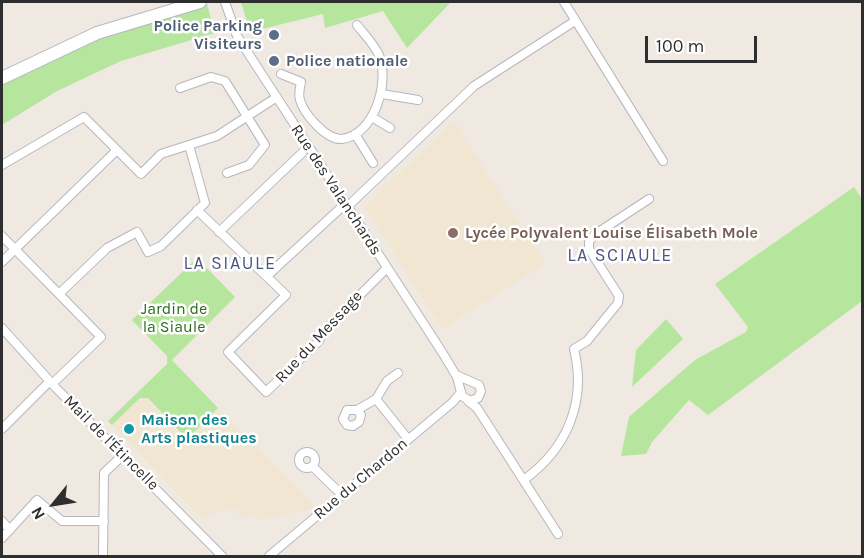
<!DOCTYPE html>
<meta charset="utf-8">
<style>
body{margin:0}
#map{position:relative;width:864px;height:558px;overflow:hidden;background:#efe9e1;font-family:Karla,sans-serif}
canvas{display:block}
.frame{position:absolute;inset:0;border:3px solid #2e2e2e;pointer-events:none}
.north{position:absolute;left:24px;top:474px;width:60px;height:60px;-webkit-text-stroke:4px #fff;paint-order:stroke;rotate:240deg;font-size:16px;font-weight:700;line-height:24px;text-align:center;color:#2e2e2e}
.north::after{content:'';display:block;margin:auto;width:21px;height:27px;background:#2e2e2e;clip-path:polygon(50% 0,100% 100%,50% 72%,0 100%)}
.scale{position:absolute;left:645px;top:36px;width:112px;height:27px;box-sizing:border-box;border:3px solid #2e2e2e;border-top:0;padding-left:8px;font-size:18px;line-height:21px;white-space:nowrap;color:#2e2e2e;-webkit-text-stroke:4px #fff;paint-order:stroke}
</style>
<div id="map">
<canvas width="864" height="558"></canvas>
<div class="frame"></div>
<div class="north">N</div>
<div class="scale">100 m</div>
</div>
<script>
const g = document.querySelector('canvas').getContext('2d');
g.lineJoin = 'round';
function fillPath(path, color) {
  g.fillStyle = color;
  g.fill(path, 'evenodd');
}
function stroke(path, color, width, dash) {
  g.strokeStyle = color;
  g.lineWidth = width;
  g.lineCap = dash ? 'butt' : 'round';
  g.setLineDash(dash || []);
  g.stroke(path);
}
function drawText(font, color, halo, rows, align = 'center') {
  g.font = font + ' Karla,sans-serif';
  g.lineWidth = 5;
  g.setLineDash([]);
  g.textBaseline = 'middle';
  g.strokeStyle = halo;
  g.fillStyle = color;
  for (const [text, x, y, turn = 0] of rows) {
    g.save();
    g.translate(x, y);
    g.rotate((+turn || 0) * Math.PI / 180);
    g.textAlign = isNaN(turn) ? turn : align;
    if (halo) g.strokeText(text, 0, 0);
    g.fillText(text, 0, 0);
    g.restore();
  }
}
fillPath(new Path2D(`
 M454 121 545 263 443 329 364 207Z
 M140 398H148L187 439 218 408 315 506 310 509 260 520 250 513 247 519 237 513 239 509H225L208 515 203 520 112 425Z`), '#f0e6d1');
fillPath(new Path2D(`
 M241 2H451L407 48 383 11 325 28 323 14 250 32Z
 M207 4 215 33 121 61 57 91 2 125V83C67 47 136 25 207 4Z
 M854 187 862 199V301L708 415 689 400 652 442 646 454 621 456 629 417 695 360 746 332 748 327 715 284Z
 M197 258 235 297 172 360 218 408 187 439 148 398H140L112 425 108 421 167 364V356L132 320Z
 M666 319 683 339 632 387 636 350Z`), '#b6e59e');
const street = new Path2D(`
 M225 2 237 36 442 352 457 377 462 396 470 401 478 398 481 391 479 385 456 375
 M564 2 663 161
 M281 74 301 82C300 88 298 94 300 100 304 114 326 140 342 139 375 135 390 81 379 55 374 44 364 34 357 25
 M180 88 211 77 225 81 265 145 249 165 227 173
 M382 94 418 100
 M372 117 390 128
 M355 134 373 163
 M2 165 84 117 141 174 161 154 217 136 277 97
 M347 207 474 86 575 21
 M197 210 286 295 228 352 266 392 319 341 323 332 387 268
 M219 232 302 153
 M2 236 59 294
 M2 262 117 150
 M267 276 345 204
 M2 328 56 388 222 556
 M398 373 387 381 376 399 408 439
 M52 384 101 337 59 294 107 248 137 232 148 252 161 246 205 203 189 145
 M468 401 477 408 558 534
 M357 410 361 415 359 422 353 426 347 425 343 419 347 410H357L376 399
 M2 429 50 381
 M299 460a8 8 0 1 1 16 0a8 8 0 1 1-16 0Z
 M312 466 342 495
 M525 479C567 448 587 402 574 349L587 341 618 303 619 296 589 249V242L594 235 649 199
 M2 521 10 530
 M2 538 37 500 62 521H104
 M103 556 104 473 123 455
 M269 556 453 402 461 392`);
const secondary = new Path2D(`
 M2 78 97 33 200 2`);
stroke(street, '#b4b7c1', 10);
stroke(secondary, '#b4b7c1', 14);
stroke(street, '#fff', 8);
stroke(secondary, '#fff', 12);
for (const [x, y, r, color] of [
 [274,35,6,"#5c6f8a"],
 [274,61,6,"#5c6f8a"],
 [453,233,6,"#8d6e63"],
 [129,429,6,"#0f9aa8"]
]) {
  const dot = new Path2D();
  dot.arc(x, y, r, 0, 2 * Math.PI);
  g.fillStyle = color;
  g.fill(dot);
  stroke(dot, '#fff', 2);
}
drawText('bold 16px', '#4e5e75', '#fff', [
 ["Police Parking",262,26],
 ["Visiteurs",262,44],
 ["Police nationale",286,61,"left"]
], 'right');
drawText('16px', '#2e2e2e', '#fff', [
 ["Rue des Valanchards",336,190,57],
 ["Rue du Message",319,337,-47],
 ["Mail de l'Étincelle",111,443,45],
 ["Rue du Chardon",361,479,-40]
]);
drawText('bold 16px', '#785e54', '#fff', [
 ["Lycée Polyvalent Louise Élisabeth Mole",465,233]
], 'left');
drawText('16px', '#2c6e1b', '#fff', [
 ["Jardin de",174,309],
 ["la Siaule",174,327]
]);
drawText('bold 16px', '#0d838f', '#fff', [
 ["Maison des",141,420],
 ["Arts plastiques",141,438]
], 'left');
g.letterSpacing = '1.5px';
drawText('18px', '#4d5680', '#fff', [
 ["LA SCIAULE",620,256],
 ["LA SIAULE",230,264]
]);
g.letterSpacing = '0px';
</script>
